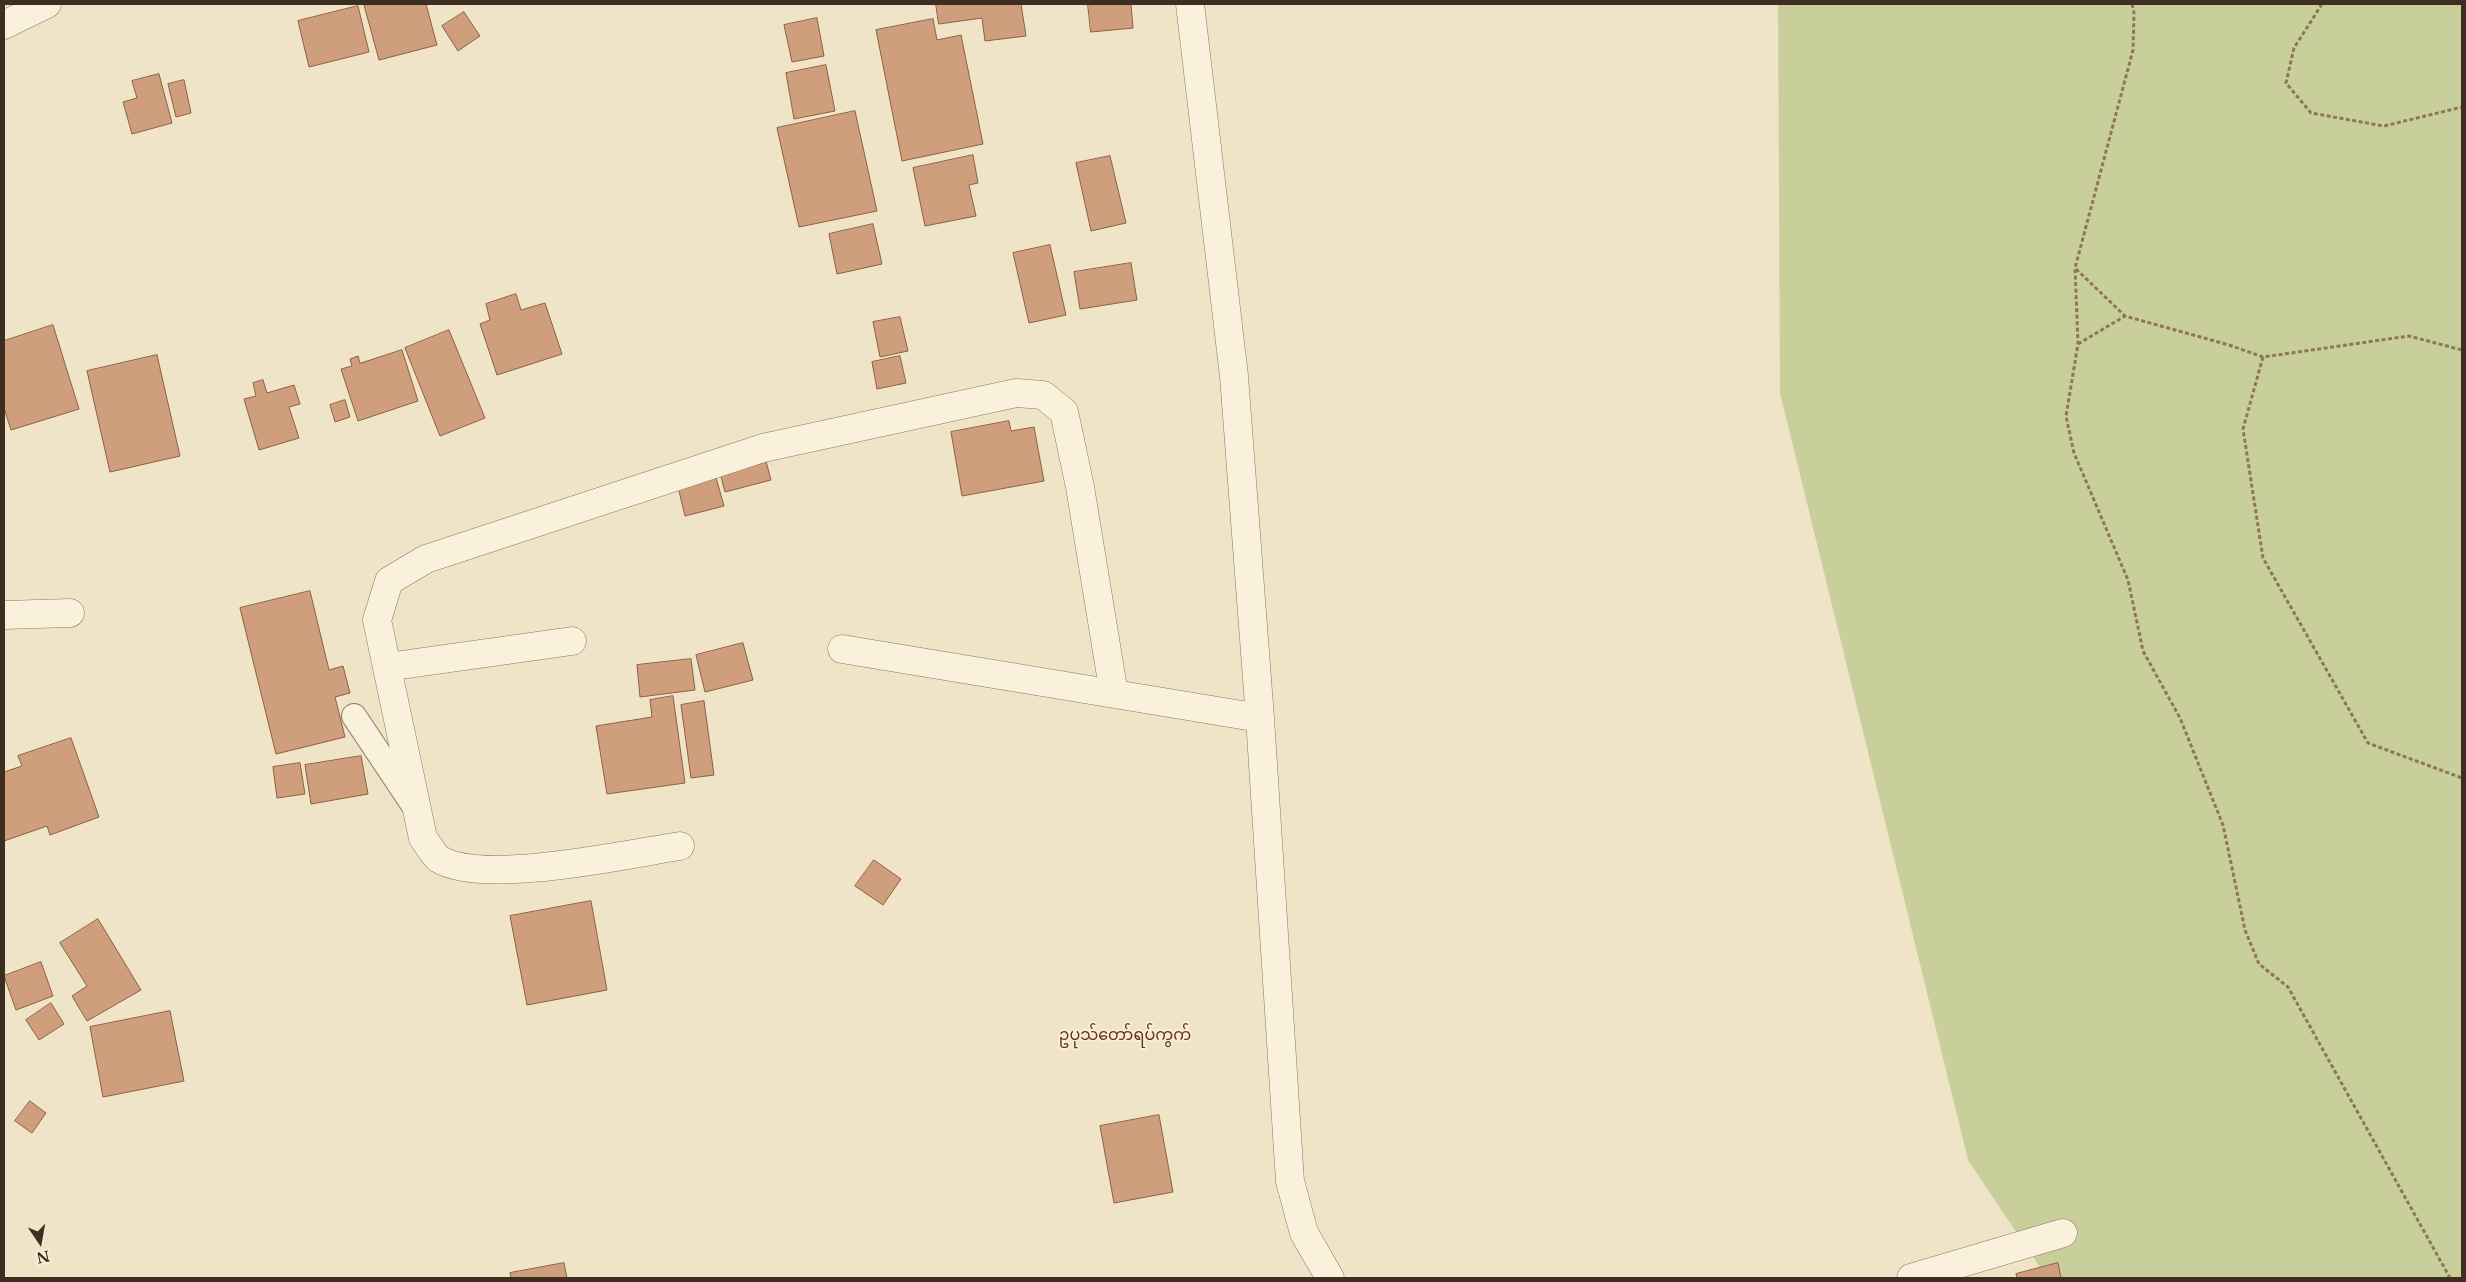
<!DOCTYPE html>
<meta charset="utf-8">
<style>
body{margin:0}
#map{position:relative;width:2466px;height:1282px;overflow:hidden;background:#f0e4c8;font-family:"Libre Baskerville",serif}
canvas{display:block}
.frame{position:absolute;inset:0;border:5px solid #3d2e20;pointer-events:none}
.north{position:absolute;left:15px;top:1217px;width:50px;height:50px;-webkit-text-stroke:4px #f7eed8;paint-order:stroke;rotate:168deg;font-size:14px;font-weight:700;line-height:20px;text-align:center;color:#3d2e20}
.north::after{content:'';display:block;margin:auto;width:18px;height:22px;background:#3d2e20;clip-path:polygon(50% 0,100% 100%,50% 72%,0 100%)}
</style>
<div id="map">
<canvas width="2466" height="1282"></canvas>
<div class="frame"></div>
<div class="north">N</div>
</div>
<script>
const g = document.querySelector('canvas').getContext('2d');
g.lineJoin = 'round';
function fillPath(path, color) {
  g.fillStyle = color;
  g.fill(path, 'evenodd');
}
function stroke(path, color, width, dash) {
  g.strokeStyle = color;
  g.lineWidth = width;
  g.lineCap = dash ? 'butt' : 'round';
  g.setLineDash(dash || []);
  g.stroke(path);
}
function drawText(font, color, halo, rows, align = 'center') {
  g.font = font + ' "Libre Baskerville","Noto Sans Myanmar",serif';
  g.lineWidth = 4;
  g.setLineDash([]);
  g.textBaseline = 'middle';
  g.strokeStyle = halo;
  g.fillStyle = color;
  for (const [text, x, y, turn = 0] of rows) {
    g.save();
    g.translate(x, y);
    g.rotate((+turn || 0) * Math.PI / 180);
    g.textAlign = isNaN(turn) ? turn : align;
    if (halo) g.strokeText(text, 0, 0);
    g.fillText(text, 0, 0);
    g.restore();
  }
}
fillPath(new Path2D(`
 M1778 4H2462V1278H2047L1968 1160 1780 393Z`), '#c9cf9b');
const building = new Path2D(`
 M426 4 437 45 379 60 364 5Z
 M936 4H1021L1026 36 985 41 982 18 939 24Z
 M1088 4H1131L1133 28 1091 32Z
 M358 6 369 52 309 67 298 21Z
 M464 12 480 36 458 51 442 26Z
 M817 18 824 56 792 62 784 25Z
 M933 19 937 40 961 35 983 144 902 161 876 30Z
 M826 65 835 111 794 119 786 73Z
 M159 74 172 123 132 134 123 102 137 98 132 81Z
 M184 80 191 113 176 117 168 84Z
 M855 111 877 211 799 227 777 128Z
 M973 155 978 183 969 185 976 216 925 226 913 168Z
 M1110 156 1126 223 1091 231 1076 163Z
 M873 224 882 264 837 274 829 234Z
 M1050 245 1066 315 1029 323 1013 253Z
 M1131 263 1137 300 1080 309 1074 272Z
 M516 294 521 310 545 303 562 354 497 375 480 324 490 320 486 304Z
 M900 317 908 351 880 357 873 322Z
 M53 325 79 409 11 430 4 408V341Z
 M449 330 485 418 440 436 405 348Z
 M402 350 418 401 358 421 341 369 352 366 350 359 358 356 360 363Z
 M157 355 180 456 110 472 87 371Z
 M900 356 906 383 877 389 872 362Z
 M263 380 267 393 294 385 300 404 289 407 299 438 259 450 244 399 256 396 253 383Z
 M345 400 350 417 335 422 330 405Z
 M1009 421 1011 431 1034 427 1044 481 962 496 951 432Z
 M766 461 771 480 725 492 720 473Z
 M715 474 724 506 685 516 677 483Z
 M310 591 329 670 343 666 350 693 335 697 345 737 276 754 240 608Z
 M743 643 753 680 705 692 696 655Z
 M691 659 695 690 640 697 637 665Z
 M673 696 685 783 607 794 596 726 652 717 650 700Z
 M704 701 714 775 691 778 681 705Z
 M71 738 99 817 50 835 47 826 4 841V772L22 766 18 756Z
 M361 756 368 794 311 804 305 765Z
 M300 763 305 794 277 798 273 767Z
 M874 860 901 879 883 905 855 886Z
 M591 901 607 990 527 1005 510 916Z
 M98 919 141 990 87 1021 72 996 87 986 60 943Z
 M41 962 53 996 16 1010 4 976Z
 M51 1003 64 1024 39 1040 26 1020Z
 M170 1011 184 1081 103 1097 90 1027Z
 M30 1101 46 1113 32 1133 15 1121Z
 M1159 1115 1173 1192 1114 1203 1100 1126Z
 M564 1263 567 1278H511L510 1273Z
 M2058 1263 2061 1278H2017L2016 1274Z`);
fillPath(building, '#cf9f7d');
stroke(building, '#8d5f41', 1);
const lane = new Path2D(`
 M354 716 414 806`);
const street = new Path2D(`
 M1190 4 1234 376 1260 718 1290 1181 1304 1233 1330 1278
 M4 25 47 4
 M4 615 70 613
 M842 649 1260 718
 M387 667 572 641
 M680 846C628 854 482 886 439 859 433 855 428 844 423 838L377 620 389 581 426 559 763 448 1016 393 1043 395 1064 412 1080 487 1114 694
 M1911 1278 2063 1233`);
stroke(lane, '#8d765c', 26);
stroke(street, '#8d765c', 29);
stroke(new Path2D(`
 M2132 4 2134 13 2133 50 2075 268 2078 344 2066 416 2074 453 2128 580 2143 651 2180 718 2223 825 2245 930 2259 964 2288 987 2450 1278
 M2322 4 2294 48 2286 83 2311 113 2384 126 2462 107
 M2076 269 2125 316
 M2078 344 2125 316 2229 345 2263 357 2409 336 2462 350
 M2263 357 2243 429 2263 558 2368 743 2462 778`), '#8d765c', 3, [4, 2.5]);
stroke(lane, '#faf1dc', 24);
stroke(street, '#faf1dc', 28);
drawText('16px', '#6b2e1e', '#f7eed8', [
 ["ဥပုသ်တော်ရပ်ကွက်",1125,1035]
]);
</script>
